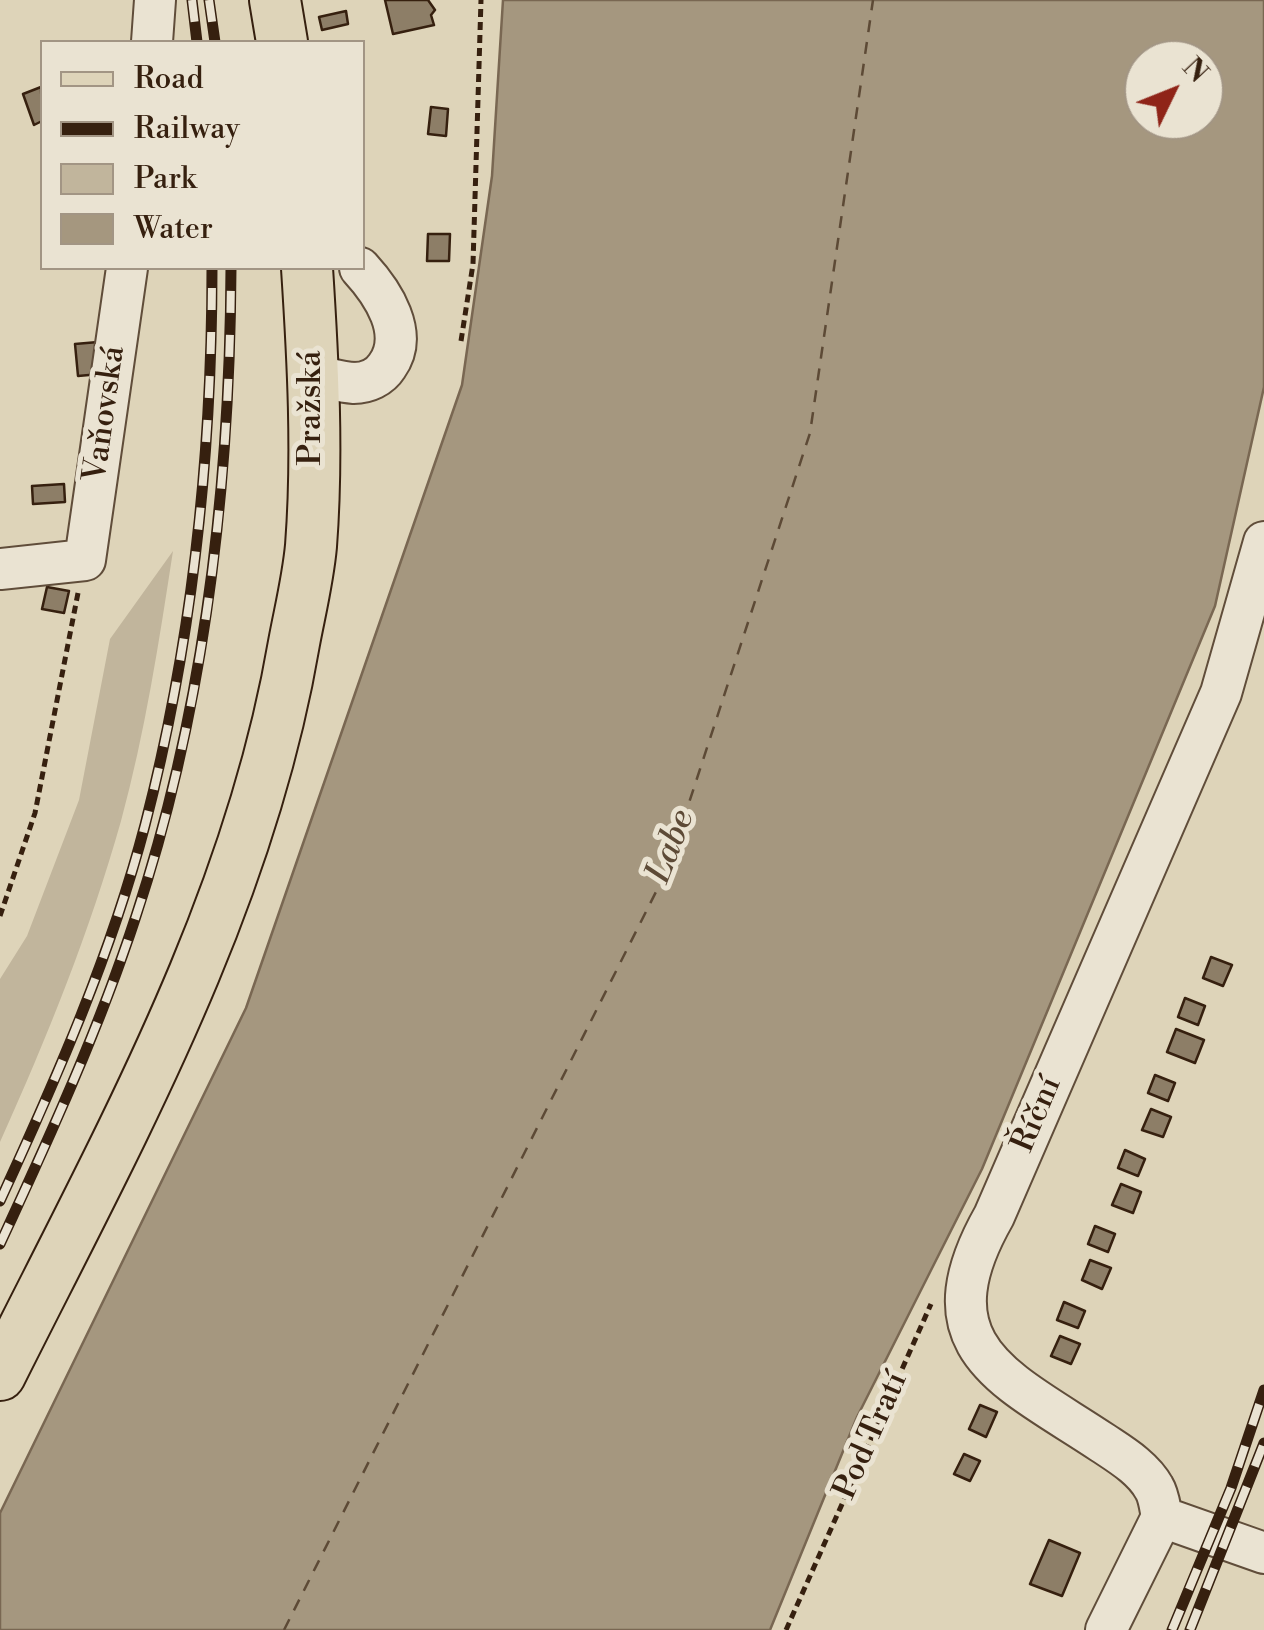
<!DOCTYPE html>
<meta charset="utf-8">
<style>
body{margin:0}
#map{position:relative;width:1264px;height:1630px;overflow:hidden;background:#ded4b9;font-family:"Libre Bodoni",serif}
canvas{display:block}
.legend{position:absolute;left:40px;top:40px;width:325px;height:230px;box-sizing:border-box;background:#eae3d2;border:2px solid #a29584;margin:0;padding:12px 18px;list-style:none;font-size:30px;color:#36200f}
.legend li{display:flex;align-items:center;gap:20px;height:50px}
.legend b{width:50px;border:2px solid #a29584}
.north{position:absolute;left:1124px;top:40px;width:100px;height:100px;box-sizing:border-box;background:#eae3d2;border:2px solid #a29584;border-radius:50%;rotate:47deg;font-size:28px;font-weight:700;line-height:40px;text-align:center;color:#36200f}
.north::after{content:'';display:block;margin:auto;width:35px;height:45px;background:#8f2418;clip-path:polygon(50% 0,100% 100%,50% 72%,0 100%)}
</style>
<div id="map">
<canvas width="1264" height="1630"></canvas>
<ul class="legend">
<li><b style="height:12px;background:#ded4b9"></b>Road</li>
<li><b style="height:12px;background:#36200f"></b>Railway</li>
<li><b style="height:28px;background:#c1b59c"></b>Park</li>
<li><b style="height:28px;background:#a5977f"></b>Water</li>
</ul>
<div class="north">N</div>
</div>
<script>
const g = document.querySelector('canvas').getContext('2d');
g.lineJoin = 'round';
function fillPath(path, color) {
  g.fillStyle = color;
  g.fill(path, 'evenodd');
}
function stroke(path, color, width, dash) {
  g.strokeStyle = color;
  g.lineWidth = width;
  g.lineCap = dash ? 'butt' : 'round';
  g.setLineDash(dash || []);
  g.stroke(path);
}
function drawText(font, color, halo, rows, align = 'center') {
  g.font = font + ' "Libre Bodoni",serif';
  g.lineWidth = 10;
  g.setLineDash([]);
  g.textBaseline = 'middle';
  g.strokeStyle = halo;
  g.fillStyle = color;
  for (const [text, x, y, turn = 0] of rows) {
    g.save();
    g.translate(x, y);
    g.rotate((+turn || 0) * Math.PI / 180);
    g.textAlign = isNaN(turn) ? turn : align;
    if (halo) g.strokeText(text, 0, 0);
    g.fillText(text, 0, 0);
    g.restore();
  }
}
fillPath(new Path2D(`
 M173 551C159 642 145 733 121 821 90 931 47 1038 0 1142V979L27 936 79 800 110 639Z`), '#c1b59c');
const water = new Path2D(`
 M503 0H1264V387L1215 606 982 1169 857 1417 770 1630H0V1513L246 1008 462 385 492 176ZM1144 60H1204V120H1144Z`);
fillPath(water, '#a5977f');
stroke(water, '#796752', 2.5);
stroke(new Path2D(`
 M284 1630 667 870 810 433 873 0`), '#5d4a36', 2.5, [12, 10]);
const building = new Path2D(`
 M385 0H428L435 10 431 15 434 25 393 34Z
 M346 11 348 24 322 30 319 17Z
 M41 87 42 121 34 125 23 94Z
 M431 107 448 109 446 136 428 134Z
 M428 234H450L449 261H427Z
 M98 342 100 374 78 376 75 344Z
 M64 484 65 502 33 504 32 486Z
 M47 587 69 591 64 613 42 609Z
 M1211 957 1232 965 1223 986 1203 978Z
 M1185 998 1205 1006 1198 1025 1178 1017Z
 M1176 1029 1204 1040 1195 1063 1167 1052Z
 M1155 1075 1175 1083 1168 1101 1148 1093Z
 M1151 1109 1171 1117 1163 1137 1142 1130Z
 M1125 1150 1145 1159 1138 1176 1118 1168Z
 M1121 1184 1141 1192 1133 1213 1112 1205Z
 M1095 1226 1115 1234 1108 1252 1088 1244Z
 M1090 1260 1111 1268 1102 1289 1082 1280Z
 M1064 1302 1085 1311 1078 1328 1057 1320Z
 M1060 1336 1080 1344 1071 1364 1051 1356Z
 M980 1405 997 1412 986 1437 969 1429Z
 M964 1454 980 1461 970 1481 954 1474Z
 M1049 1540 1080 1553 1062 1596 1030 1584Z`);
fillPath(building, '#8d7e67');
stroke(building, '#36200f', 2.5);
const minor = new Path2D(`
 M152 42 155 0
 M315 376C327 378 341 382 354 383 367 383 380 377 387 366 410 334 383 293 360 268
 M0 569 85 560 127 268
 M1162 1517C1160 1508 1159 1496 1154 1488 1143 1468 1121 1455 1103 1443 1007 1379 919 1348 994 1216L1221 693 1264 542
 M1162 1517 1264 1553
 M1106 1630 1162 1517`);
const major = new Path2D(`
 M275 0 282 42
 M0 1375C118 1139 249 907 294 643 300 611 308 579 311 546 318 454 313 360 307 268`);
stroke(minor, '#604d3a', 44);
stroke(major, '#36200f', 54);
stroke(new Path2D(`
 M461 341 473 264 481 0
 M0 916 35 813 78 593
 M786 1630 931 1304`), '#36200f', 5, [8, 5]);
stroke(minor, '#eae3d2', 40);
stroke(major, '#ded4b9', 50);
const rail = new Path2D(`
 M192 0 197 42
 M209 0 215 42
 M0 1201C56 1079 111 955 145 825 192 643 212 456 212 268
 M0 1244C50 1136 99 1029 136 916 205 707 230 486 231 268
 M1172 1630 1231 1488 1264 1390
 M1190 1630 1264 1443`);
stroke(rail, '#36200f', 11);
stroke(rail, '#eae3d2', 8, [22]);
drawText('32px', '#36200f', '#eae3d2', [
 ["Pražská",312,408,-90],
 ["Vaňovská",106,414,-82],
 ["Říční",1038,1115,-67],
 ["Pod Tratí",872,1436,-66]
]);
drawText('italic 35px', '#5d4a36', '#eae3d2', [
 ["Labe",672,847,-69]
]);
</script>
